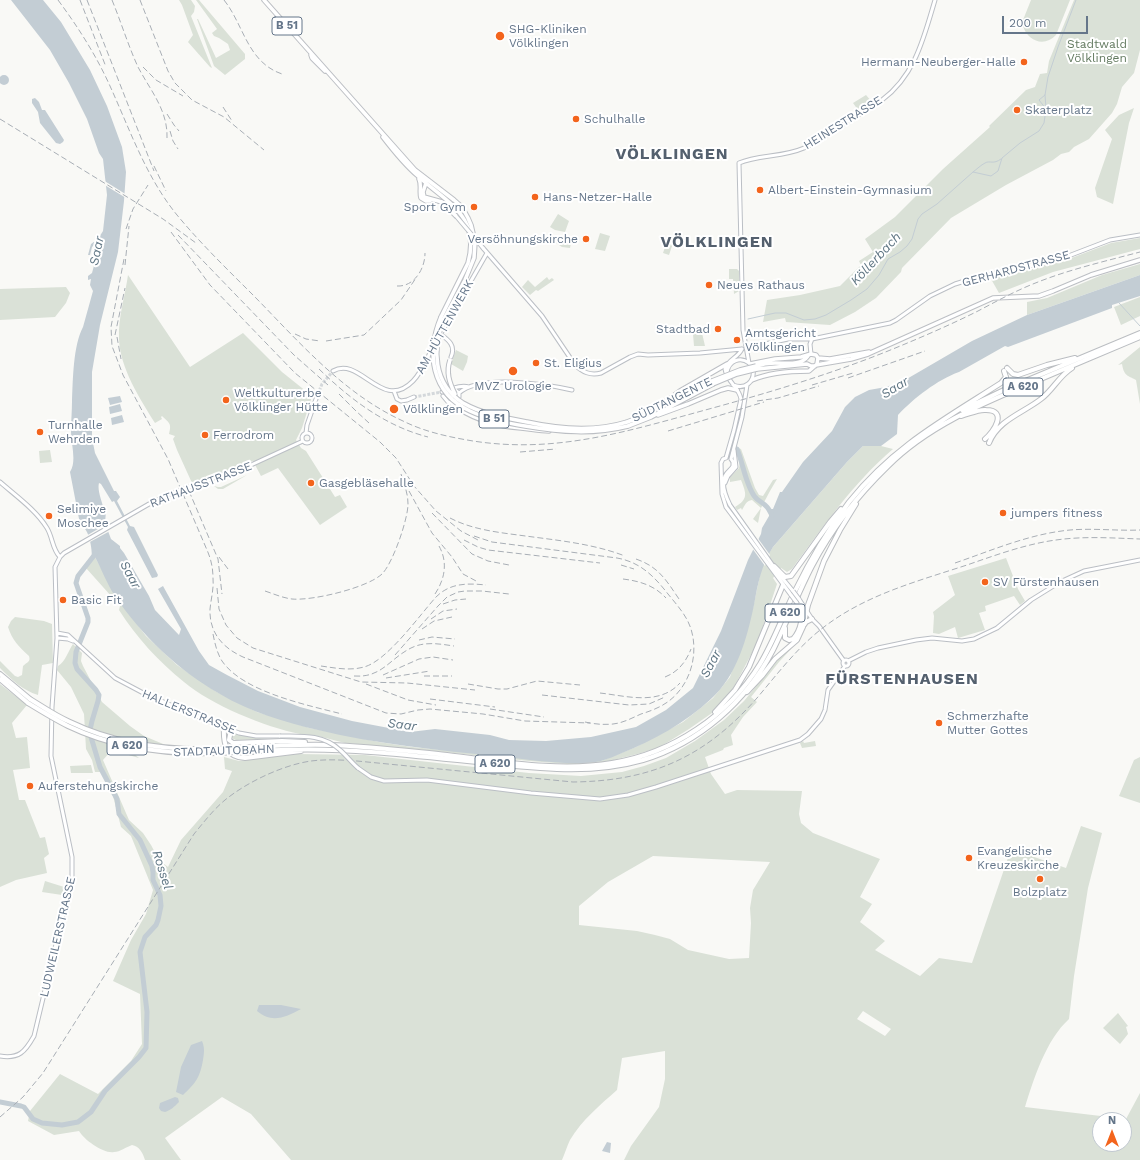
<!DOCTYPE html>
<meta charset="utf-8">
<style>
body{margin:0}
#map{position:relative;width:1140px;height:1160px;overflow:hidden;background:#f9f9f6;font-family:"Work Sans",sans-serif}
canvas{display:block}
.north{position:absolute;left:1092px;top:1112px;width:40px;height:40px;box-sizing:border-box;background:#fff;border:1px solid #c1c8d0;border-radius:50%;rotate:0deg;font-size:11px;font-weight:700;line-height:16px;text-align:center;color:#65768a}
.north::after{content:'';display:block;margin:auto;width:14px;height:18px;background:#f3641c;clip-path:polygon(50% 0,100% 100%,50% 72%,0 100%)}
.scale{position:absolute;left:1002px;top:16px;width:86px;height:18px;box-sizing:border-box;border:2px solid #65768a;border-top:0;padding-left:5px;font-size:12px;line-height:14px;white-space:nowrap;color:#65768a;-webkit-text-stroke:3px #fff;paint-order:stroke}
</style>
<div id="map">
<canvas width="1140" height="1160"></canvas>
<div class="north">N</div>
<div class="scale">200 m</div>
</div>
<script>
const g = document.querySelector('canvas').getContext('2d');
g.lineJoin = 'round';
function fillPath(path, color) {
  g.fillStyle = color;
  g.fill(path, 'evenodd');
}
function stroke(path, color, width, dash) {
  g.strokeStyle = color;
  g.lineWidth = width;
  g.lineCap = dash ? 'butt' : 'round';
  g.setLineDash(dash || []);
  g.stroke(path);
}
function drawText(font, color, halo, rows, align = 'center') {
  g.font = font + ' "Work Sans",sans-serif';
  g.lineWidth = 4;
  g.setLineDash([]);
  g.textBaseline = 'middle';
  g.strokeStyle = halo;
  g.fillStyle = color;
  for (const [text, x, y, turn = 0] of rows) {
    g.save();
    g.translate(x, y);
    g.rotate((+turn || 0) * Math.PI / 180);
    g.textAlign = isNaN(turn) ? turn : align;
    if (halo) g.strokeText(text, 0, 0);
    g.fillText(text, 0, 0);
    g.restore();
  }
}
fillPath(new Path2D(`
 M179 0H191L195 6 194 12 191 16 212 68 210 67 188 42 193 35 182 5Z
 M196 0H199L245 54V59L225 75 214 66 197 19H198L216 58 230 50 228 44 219 38 214 36 212 33 217 29Z
 M1031 0H1070L1056 35C1045 47 1028 42 1023 26L1021 25Z
 M1074 0H1140V50L1134 73 1122 87 1117 104 1112 113 1089 139 1074 147 1069 152 1061 154 1053 160 1006 185 951 218 902 268 901 272 876 298 855 312 830 325 786 322 785 318 763 322 767 300 800 295 840 286 861 265 859 261 873 252 865 239 895 217 943 169 990 127 989 126 1026 90 1035 87 1040 74 1047 73 1049 61Z
 M866 95 872 102 858 110 853 103Z
 M1134 108 1129 123 1113 204 1097 197 1095 188 1112 139 1105 130 1119 115Z
 M558 214 569 221 565 232 555 230 550 227Z
 M600 233 610 236 605 251 595 249Z
 M555 237 567 239 571 243 570 248 562 247 553 241Z
 M1140 238V249L1053 272 999 293 991 279 1061 262 1111 243Z
 M667 241 673 243 669 255 663 253Z
 M1140 264V275L1027 315V302L1047 298 1102 275Z
 M729 269H737L739 271V291L734 294 733 279H729Z
 M128 275 190 367 243 333 282 372 312 396 302 428 296 440 301 448 306 451 335 497 340 495 347 507 320 525 278 468 261 476 253 461 192 483 177 450 173 439 175 436 169 434C172 423 169 423 162 416L161 417 162 419 155 423C140 399 120 368 119 339 118 318 125 296 128 275Z
 M547 277 549 280 552 278 554 280 538 291 536 290 530 295 522 287 528 280 535 287Z
 M66 287 70 293 66 303 55 317 0 320V289Z
 M1140 297V316L1121 325 1114 307Z
 M702 333 705 346H694L693 334Z
 M1140 347V404L1136 380C1126 375 1124 375 1122 364L1118 365Z
 M456 350 468 356 467 362 463 371 451 364Z
 M872 445 881 446 893 449C853 483 823 527 792 569L787 572 781 568 773 578 777 584 761 632 754 649 733 689 712 713 689 729 660 747 641 753 602 763 580 765 529 761 425 750 345 743C336 741 327 738 318 736 312 735 306 735 300 734 265 727 211 705 184 682 159 662 136 637 119 610L120 606 86 568 95 557 115 595 146 636 177 665 215 691 257 712 310 728 379 742 412 747 567 762 601 761 636 747 683 722 713 698 730 677 753 608 761 570 766 558 773 547 847 462 863 446Z
 M738 448 741 449 755 488 759 495 763 496 773 480 777 479 770 491 761 508 758 523 753 519 761 508 752 500C746 501 745 505 742 510L741 508 737 510 735 507C749 499 746 493 741 480L730 482V478H729L739 468C741 461 736 455 738 448Z
 M50 450 52 462 40 463 39 451Z
 M247 475 223 489H218L214 486 218 487H221Z
 M1006 558 1018 589 1025 601 1020 605 1014 596 985 606 986 611 979 613 985 630 958 638 955 627 939 634 933 633 934 616 933 612 955 595 948 576Z
 M15 617 44 621 52 624 53 663 42 665 38 695C22 690 12 680 0 668V661L15 676 18 677 22 675 23 666C27 662 31 662 29 656 19 647 12 640 8 627L11 621Z
 M73 644 82 653 81 661 83 666 102 702 130 726 144 736 168 746 126 739 124 751 134 754 139 758 118 752H110L103 760 129 820 143 833 151 845 159 860 168 867 181 840 223 792 232 771 225 769 224 757 239 761 297 754 365 755 529 773 581 776 622 772 644 766 666 758 695 741 724 720 744 701 777 661 791 648V649L779 662 751 697 757 702 743 717 731 735 733 745 724 748 723 750 705 757 711 774 725 794 737 790 802 791 799 814 801 823 813 833 880 859 860 897 872 904 860 922 885 941 875 950 920 976 939 958 972 963 1011 849 1066 868 1081 826 1102 833 1088 888 1074 976 1069 1019C1046 1040 1034 1078 1025 1107L1126 1119 1140 1093V1160H624L631 1146 659 1107 665 1079V1051L622 1058 617 1090C600 1105 582 1120 570 1140 567 1146 565 1153 562 1160H291L251 1114 222 1097 165 1138 181 1160H145C143 1153 139 1146 132 1145 126 1147 120 1152 114 1152 104 1154 84 1140 79 1131L54 1135 28 1121 30 1111 60 1074 98 1094 131 1061 142 1044 140 994 113 981 131 940 146 914 153 890 131 836 121 827 113 796 108 789 104 775 102 772H95L92 760 86 749 84 714 71 687 57 670 58 666C66 661 68 651 73 644ZM653 856 770 862 753 890 750 908 751 923 749 958 729 959 688 950 670 939 655 935 637 931 579 925V906L608 882ZM863 1011 891 1029 885 1036 857 1019ZM1100 1120H1124V1144H1100Z
 M0 684 27 705 12 723 16 738 27 737 30 768 13 770 19 800H25L40 838 45 837 49 854 44 858 47 873 16 880 0 887Z
 M234 733 259 738 270 739 236 740 231 738 233 734Z
 M803 741 804 743 815 741 816 746 802 748 800 743Z
 M1140 757V803L1119 796 1134 760Z
 M91 765 93 773H71L70 766Z
 M45 881 64 887 62 895 42 892Z
 M1118 1013 1128 1026 1126 1027 1128 1034 1120 1044 1103 1028Z`), '#dae1d7');
fillPath(new Path2D(`
 M11 0H43L61 22 90 70 107 106 122 147 126 172 124 201 118 252 100 325 92 372V438L95 453 114 491H116L120 497 117 501 130 526 134 527 158 575 157 577 152 578 127 530 128 527 114 501 112 502 101 484 99 483C97 490 102 501 104 510L106 511 105 523 111 539 120 546V548L124 553 149 596 155 610 179 635 181 629 158 589 163 586 199 651 209 665 227 675 258 691 300 707 352 721 410 732 435 729 490 735 509 740 546 741 591 737 636 727 666 710 693 688 721 631 748 560 761 534 762 528 769 516V509H773L780 492H782L803 462 832 431 845 407 855 397 869 390 886 387 905 380 972 341 1027 315 1140 275V296L1112 305V308L1008 347 1005 346 959 372C937 380 914 398 898 415L897 434 881 446H863L847 462 773 547C761 566 758 583 754 605 747 638 737 676 711 699 685 723 654 740 622 753 615 756 608 759 601 761 572 767 526 759 496 756 436 750 377 744 318 730 284 722 250 712 220 694 178 670 142 636 115 596 107 584 102 570 95 557L92 559C92 548 90 530 80 524L70 472C77 461 71 444 71 432 71 421 72 411 72 401 73 379 73 346 83 327L93 291 90 285 91 279 88 280V276L92 273 95 262 99 255 98 244 96 243 92 247 90 255H88L91 244 98 239 103 231 107 195 103 159 99 153 87 119 69 83 50 50Z
 M-1 80a5 5 0 1 1 10 0a5 5 0 1 1-10 0Z
 M35 98 39 102 42 110H45L64 140 63 142 60 144 56 143 40 123 38 112 32 103V99Z
 M120 396 122 402 110 405 108 398Z
 M120 404 122 411 110 414 109 407Z
 M122 415 124 422 112 425 111 418Z
 M259 1005H281L301 1009C286 1017 272 1024 257 1011Z
 M202 1041C205 1048 204 1053 203 1060 200 1077 196 1083 183 1095L176 1092 181 1067 191 1045Z
 M175 1097 178 1098 179 1102C174 1107 171 1110 165 1112L161 1111 159 1108 160 1103Z
 M607 1142 611 1143 610 1153 602 1151Z`), '#c3cdd4');
fillPath(new Path2D(`
 M103 180 127 195 126 198 103 184Z
 M108 523 110 531 88 543 86 536Z
 M757 537 770 555 765 566 752 548Z`), '#f9f9f6');
stroke(new Path2D(`
 M1045 95 1046 108
 M973 172C977 169 981 165 985 163 990 160 993 165 1001 159
 M1119 303 1140 326
 M748 319 775 313H786L804 320 815 319 826 315 851 300 867 289 879 275 888 259 900 252 907 246 912 239 918 219 922 214 937 204 973 172 991 176 998 171 1002 158 1020 143 1039 131 1044 123 1046 109 1039 100 1045 95 1048 77 1058 47 1076 0`), '#c3cdd4', 1);
stroke(new Path2D(`
 M737 449C743 463 746 486 755 497 758 501 764 503 767 507 769 509 770 512 772 515
 M0 1102 21 1106 24 1107 33 1119 42 1123 62 1125 78 1122 91 1112 105 1091 139 1057 146 1048 147 1012 140 952 145 937 156 925 158 920 161 906 160 895 153 880V872L152 866 140 840 119 814 117 799 100 767 91 737 90 730 92 721 98 701 99 695 96 690 77 669 75 663 76 652 88 622V618L76 583 78 576 96 553`), '#c3cdd4', 5);
stroke(new Path2D(`
 M414 397 442 392
 M316 399 322 384 333 371`), '#d4d8db', 3, [3, 1.5]);
const secondary = new Path2D(`
 M483 248 542 316 575 365C583 372 590 376 601 373L630 357 638 354 648 355 700 353 742 349
 M440 334C449 340 456 346 451 357
 M440 335 487 253
 M746 348 788 339H812L890 323 896 320 930 296 955 284 981 276 1058 260 1110 240 1140 235
 M742 349C738 358 728 359 725 369 727 382 739 387 741 399L734 430 726 458 723 459 721 463 722 494 726 507 732 515 791 595
 M811 354 810 344 812 339
 M749 363 743 330 739 163C758 155 784 157 804 148 820 142 834 131 848 121 859 114 871 108 882 100 915 76 924 37 935 0
 M333 371C360 355 382 413 413 381 422 372 427 358 433 347
 M727 372C729 361 740 356 749 363
 M733 385C745 390 755 382 753 369
 M454 389 459 393V397L457 400
 M394 391 397 399 401 401 407 400 414 397
 M442 392C450 390 460 384 469 387
 M459 393C479 374 546 384 572 390
 M443 396 448 402 452 403
 M306 433 307 425 316 399
 M302 438a5 5 0 1 1 10 0a5 5 0 1 1-10 0Z
 M731 459 733 462V466C731 470 727 471 725 476 721 484 726 497 730 505L779 574 793 591
 M731 459 742 417 747 385
 M222 475 251 465 303 441
 M0 482C16 496 36 510 47 528 53 538 52 549 60 557
 M725 483 728 476 736 467 734 450
 M799 599 812 619 819 626 844 661
 M57 633 68 635 115 678 147 695 213 723 239 733 256 736H280
 M57 638 68 639 73 641
 M843 663a3 3 0 1 1 6 0a3 3 0 1 1-6 0Z
 M848 661 866 652 878 648 916 640 932 638 962 641 974 639 997 628 1031 600 1060 582 1084 571 1140 560
 M358 768 371 777 384 781 427 780 531 793 600 799 628 795 656 787 800 740 808 734 821 719 825 710 828 690 845 666
 M0 1056C19 1059 25 1052 34 1036L72 877V857L51 756 52 707 57 638 55 567 60 557 64 553 149 504`);
const primary = new Path2D(`
 M264 0 415 170 454 200 462 207 468 218 471 225 475 242 474 258 465 280 444 319
 M311 55 312 58 325 71
 M383 137C393 150 405 165 418 176 447 203 481 216 468 263L441 317
 M419 179C422 185 419 192 421 198L426 201H430
 M426 183 423 192 424 197 442 202 456 216
 M818 358 830 359 869 352
 M750 364 775 359 801 357 811 354 816 355 818 358
 M816 365 851 359 868 354 993 298 1039 296 1053 291 1091 275 1140 260
 M756 366C762 364 769 363 775 363 786 363 801 366 808 356
 M757 369 807 364 811 366H815
 M752 380C768 373 791 371 809 371L817 364 818 358
 M665 402 680 391 727 364
 M451 403C471 419 496 426 521 428 531 429 540 431 549 431
 M658 415 688 404 721 390 728 388 737 390
 M627 422 640 417 712 381
 M628 426 651 417 713 384`);
const highway = new Path2D(`
 M1007 368 1013 374 1018 375 1047 365 1075 358
 M962 410 1006 389 1140 333
 M961 416C969 414 979 409 986 410 1008 410 994 432 985 439
 M989 443C998 420 1023 413 1041 399 1053 390 1059 376 1072 368
 M774 566 785 577 791 576 830 522 841 509
 M804 625 806 622 812 619
 M785 628V638L789 640 793 639C801 630 804 616 799 605
 M0 674 30 699
 M0 679 28 703
 M747 692 762 676 775 659 797 640 803 627 808 605 824 561 840 530 856 504
 M715 712 735 690 749 667 783 585
 M224 727C223 744 226 757 245 758L301 751
 M231 730 229 740 233 743 282 741 305 742
 M234 748C266 746 297 744 329 745 368 746 407 751 447 755 500 761 558 772 612 763 673 753 728 716 760 664 774 641 783 615 795 591 810 560 828 530 849 502 893 447 943 420 1001 383L1006 377 1004 371
 M235 752C280 749 325 748 371 752 413 755 455 760 496 764 546 769 594 774 643 760 699 743 746 702 773 650 787 622 798 593 812 566 832 528 858 495 888 466 927 427 979 405 1029 384 1066 368 1103 353 1140 337`);
stroke(secondary, '#bbbfc5', 5);
stroke(primary, '#bcbfc4', 5.5);
stroke(highway, '#bbbec2', 6);
stroke(secondary, '#fff', 3);
stroke(primary, '#fff', 3.5);
stroke(highway, '#fff', 4);
stroke(new Path2D(`
 M58 0C78 27 96 55 110 86 130 130 146 177 177 215 201 244 229 271 255 297 300 343 344 394 403 421 425 432 449 437 473 441 557 454 628 431 709 409 775 391 841 371 905 344 929 334 954 323 978 311 997 301 1017 290 1038 282 1071 269 1106 261 1140 252
 M80 0 106 67
 M87 0 154 171
 M112 0C121 22 128 45 138 67 150 90 168 110 167 138
 M140 0 168 71 175 83 192 100 224 117 264 150
 M224 0C244 25 247 62 282 74
 M143 67 156 80 183 96
 M223 107 232 121
 M167 114 174 125 179 131
 M0 119 163 219 196 243
 M170 131 173 141 178 149
 M154 166 166 191
 M126 229 133 209 148 185
 M171 232 210 285 295 373 380 442 396 458 414 486 436 511 461 531 478 540
 M178 235 294 355 328 385
 M124 259 111 327 112 346 123 375 168 459 207 550C211 559 213 568 213 578 214 588 211 599 210 609 209 633 223 648 243 657L386 713 401 714 418 710 430 709 483 714 525 721 590 723
 M125 265 129 226
 M397 286C414 287 425 269 425 253
 M295 334 306 339 320 341
 M115 335 125 288
 M117 337 121 359
 M326 341 364 335 401 300 416 278
 M319 369C350 399 385 426 428 437
 M848 378 925 351
 M812 385 853 373
 M339 394 356 411 369 423
 M757 401 778 398 819 386
 M668 431 764 402
 M520 452 556 449
 M189 491 218 559 222 594
 M409 491 432 533 452 557 463 574 478 582
 M432 513 472 554 488 561 509 565
 M450 518C471 529 495 532 518 535 554 540 591 543 625 556
 M474 536 492 542 617 558C640 562 654 576 668 594 677 605 687 616 691 629 699 655 690 685 669 701 661 707 651 711 641 714 632 718 623 723 613 724 603 725 594 724 585 722
 M464 540 478 547 488 550 600 563
 M219 557 228 569
 M636 559C659 567 666 580 679 599
 M955 563C993 550 1029 534 1070 530 1093 528 1117 531 1140 530
 M621 565 634 569
 M623 579C639 581 654 585 666 598
 M217 588 219 609 226 625 237 638 253 648 361 682 407 683 475 690
 M265 591C274 594 283 598 292 599 312 601 367 588 382 574 393 563 408 519 408 504 408 493 404 484 401 474
 M435 594C445 579 448 562 439 546
 M443 604 455 600 466 599
 M431 619 443 611 457 609
 M422 629 434 621 452 617
 M213 634C215 644 217 653 222 661 243 692 307 705 342 714
 M419 640 432 637 455 639
 M395 655 438 606 447 597 458 592 465 591H482L509 594
 M321 666C335 668 350 671 364 667 387 661 419 616 436 597 450 583 467 583 486 585
 M383 675 419 659 433 657 453 660
 M354 676C382 678 389 659 411 648 425 641 440 644 454 646
 M424 676H452
 M665 677C678 672 686 662 691 649
 M386 678 430 671
 M366 684 408 700 436 705
 M468 684 498 689H507L537 681 580 685
 M600 693C627 696 659 706 680 683
 M542 695 629 705 649 704 665 697
 M430 699 495 707
 M490 709 544 717
 M0 1117 23 1097 43 1073 194 834C204 822 213 810 225 800 247 782 283 765 311 761 327 759 342 760 357 761L573 782C652 781 705 757 757 698 779 672 800 644 828 624 869 594 918 581 967 565 996 555 1026 544 1056 540 1084 536 1112 538 1140 539`), '#a8aeb5', 1, [6, 3]);
const secondaryBridge = new Path2D(`
 M456 216 483 248
 M149 504 170 494 222 475
 M793 591 799 599
 M791 595 797 603
 M280 736C301 736 323 734 340 750 346 755 351 762 358 768`);
const primaryBridge = new Path2D(`
 M441 317C426 353 431 393 470 411 487 419 506 423 525 426 561 432 592 435 628 426
 M444 319C432 348 433 384 463 403 482 414 505 418 527 422 559 429 595 432 627 422
 M450 360C446 372 449 382 455 394
 M712 381 740 370 756 366
 M713 384 737 374 757 369`);
const highwayBridge = new Path2D(`
 M30 699C43 707 56 716 70 722 122 747 178 752 234 748
 M28 703C41 711 54 719 68 726 120 751 177 756 235 752`);
stroke(secondaryBridge, '#bbbfc5', 5, []);
stroke(primaryBridge, '#bcbfc4', 5.5, []);
stroke(highwayBridge, '#bbbec2', 6, []);
stroke(secondaryBridge, '#fff', 3);
stroke(primaryBridge, '#fff', 3.5);
stroke(highwayBridge, '#fff', 4);
for (const [x, y, r, color] of [
 [500,36,5,"#f3641c"],
 [1024,62,4,"#f3641c"],
 [1017,110,4,"#f3641c"],
 [576,119,4,"#f3641c"],
 [760,190,4,"#f3641c"],
 [535,197,4,"#f3641c"],
 [474,207,4,"#f3641c"],
 [586,239,4,"#f3641c"],
 [709,285,4,"#f3641c"],
 [718,329,4,"#f3641c"],
 [737,340,4,"#f3641c"],
 [536,363,4,"#f3641c"],
 [513,371,5,"#f3641c"],
 [226,400,4,"#f3641c"],
 [394,409,5,"#f3641c"],
 [40,432,4,"#f3641c"],
 [205,435,4,"#f3641c"],
 [311,483,4,"#f3641c"],
 [1003,513,4,"#f3641c"],
 [49,516,4,"#f3641c"],
 [985,582,4,"#f3641c"],
 [63,600,4,"#f3641c"],
 [939,723,4,"#f3641c"],
 [30,786,4,"#f3641c"],
 [969,858,4,"#f3641c"],
 [1040,879,4,"#f3641c"]
]) {
  const dot = new Path2D();
  dot.arc(x, y, r, 0, 2 * Math.PI);
  g.fillStyle = color;
  g.fill(dot);
  stroke(dot, '#fff', 1.5);
}
for (const [x, y, w] of [
 [287,26,30],
 [1023,387,40],
 [494,419,30],
 [785,613,40],
 [127,746,40],
 [495,764,40]
]) {
  const box = new Path2D();
  box.roundRect(x - w / 2, y - 9, w, 18, 3);
  g.fillStyle = '#fff';
  g.fill(box);
  stroke(box, '#65768a', 1);
}
drawText('bold 11px', '#65768a', null, [
 ["B 51",287,26],
 ["A 620",1023,387],
 ["B 51",494,419],
 ["A 620",785,613],
 ["A 620",127,746],
 ["A 620",495,764]
]);
drawText('12px', '#65768a', '#fff', [
 ["SHG-Kliniken",509,29],
 ["Völklingen",509,43],
 ["Hermann-Neuberger-Halle",1016,62,"right"],
 ["Skaterplatz",1025,110],
 ["Schulhalle",584,119],
 ["Albert-Einstein-Gymnasium",768,190],
 ["Hans-Netzer-Halle",543,197],
 ["Sport Gym",466,207,"right"],
 ["Versöhnungskirche",578,239,"right"],
 ["Neues Rathaus",717,285],
 ["Stadtbad",710,329,"right"],
 ["Amtsgericht",745,333],
 ["Völklingen",745,347],
 ["St. Eligius",544,363],
 ["MVZ Urologie",513,386,"center"],
 ["Weltkulturerbe",234,393],
 ["Völklinger Hütte",234,407],
 ["Völklingen",403,409],
 ["Turnhalle",48,425],
 ["Wehrden",48,439],
 ["Ferrodrom",213,435],
 ["Gasgebläsehalle",319,483],
 ["Selimiye",57,509],
 ["Moschee",57,523],
 ["jumpers fitness",1011,513],
 ["SV Fürstenhausen",993,582],
 ["Basic Fit",71,600],
 ["Schmerzhafte",947,716],
 ["Mutter Gottes",947,730],
 ["Auferstehungskirche",38,786],
 ["Evangelische",977,851],
 ["Kreuzeskirche",977,865],
 ["Bolzplatz",1040,892,"center"]
], 'left');
drawText('12px', '#647b61', '#fff', [
 ["Stadtwald",1097,44],
 ["Völklingen",1097,58]
]);
drawText('12px', '#65768a', '#fff', [
 ["HEINESTRASSE",843,123,-32],
 ["GERHARDSTRASSE",1016,269,-15],
 ["AM HÜTTENWERK",445,327,-61],
 ["SÜDTANGENTE",672,400,-26],
 ["RATHAUSSTRASSE",201,485,-21],
 ["HALLERSTRASSE",189,712,22],
 ["STADTAUTOBAHN",224,751,-2],
 ["LUDWEILERSTRASSE",58,937,-77]
]);
drawText('italic 13px', '#617785', '#fff', [
 ["Saar",97,251,-78],
 ["Köllerbach",876,259,-47],
 ["Saar",895,388,-32],
 ["Saar",130,575,62],
 ["Saar",711,664,-62],
 ["Saar",402,725,7],
 ["Rossel",162,870,72]
]);
g.letterSpacing = '1px';
drawText('bold 16px', '#54606e', '#fff', [
 ["VÖLKLINGEN",672,154],
 ["VÖLKLINGEN",717,242],
 ["FÜRSTENHAUSEN",902,679]
]);
g.letterSpacing = '0px';
</script>
